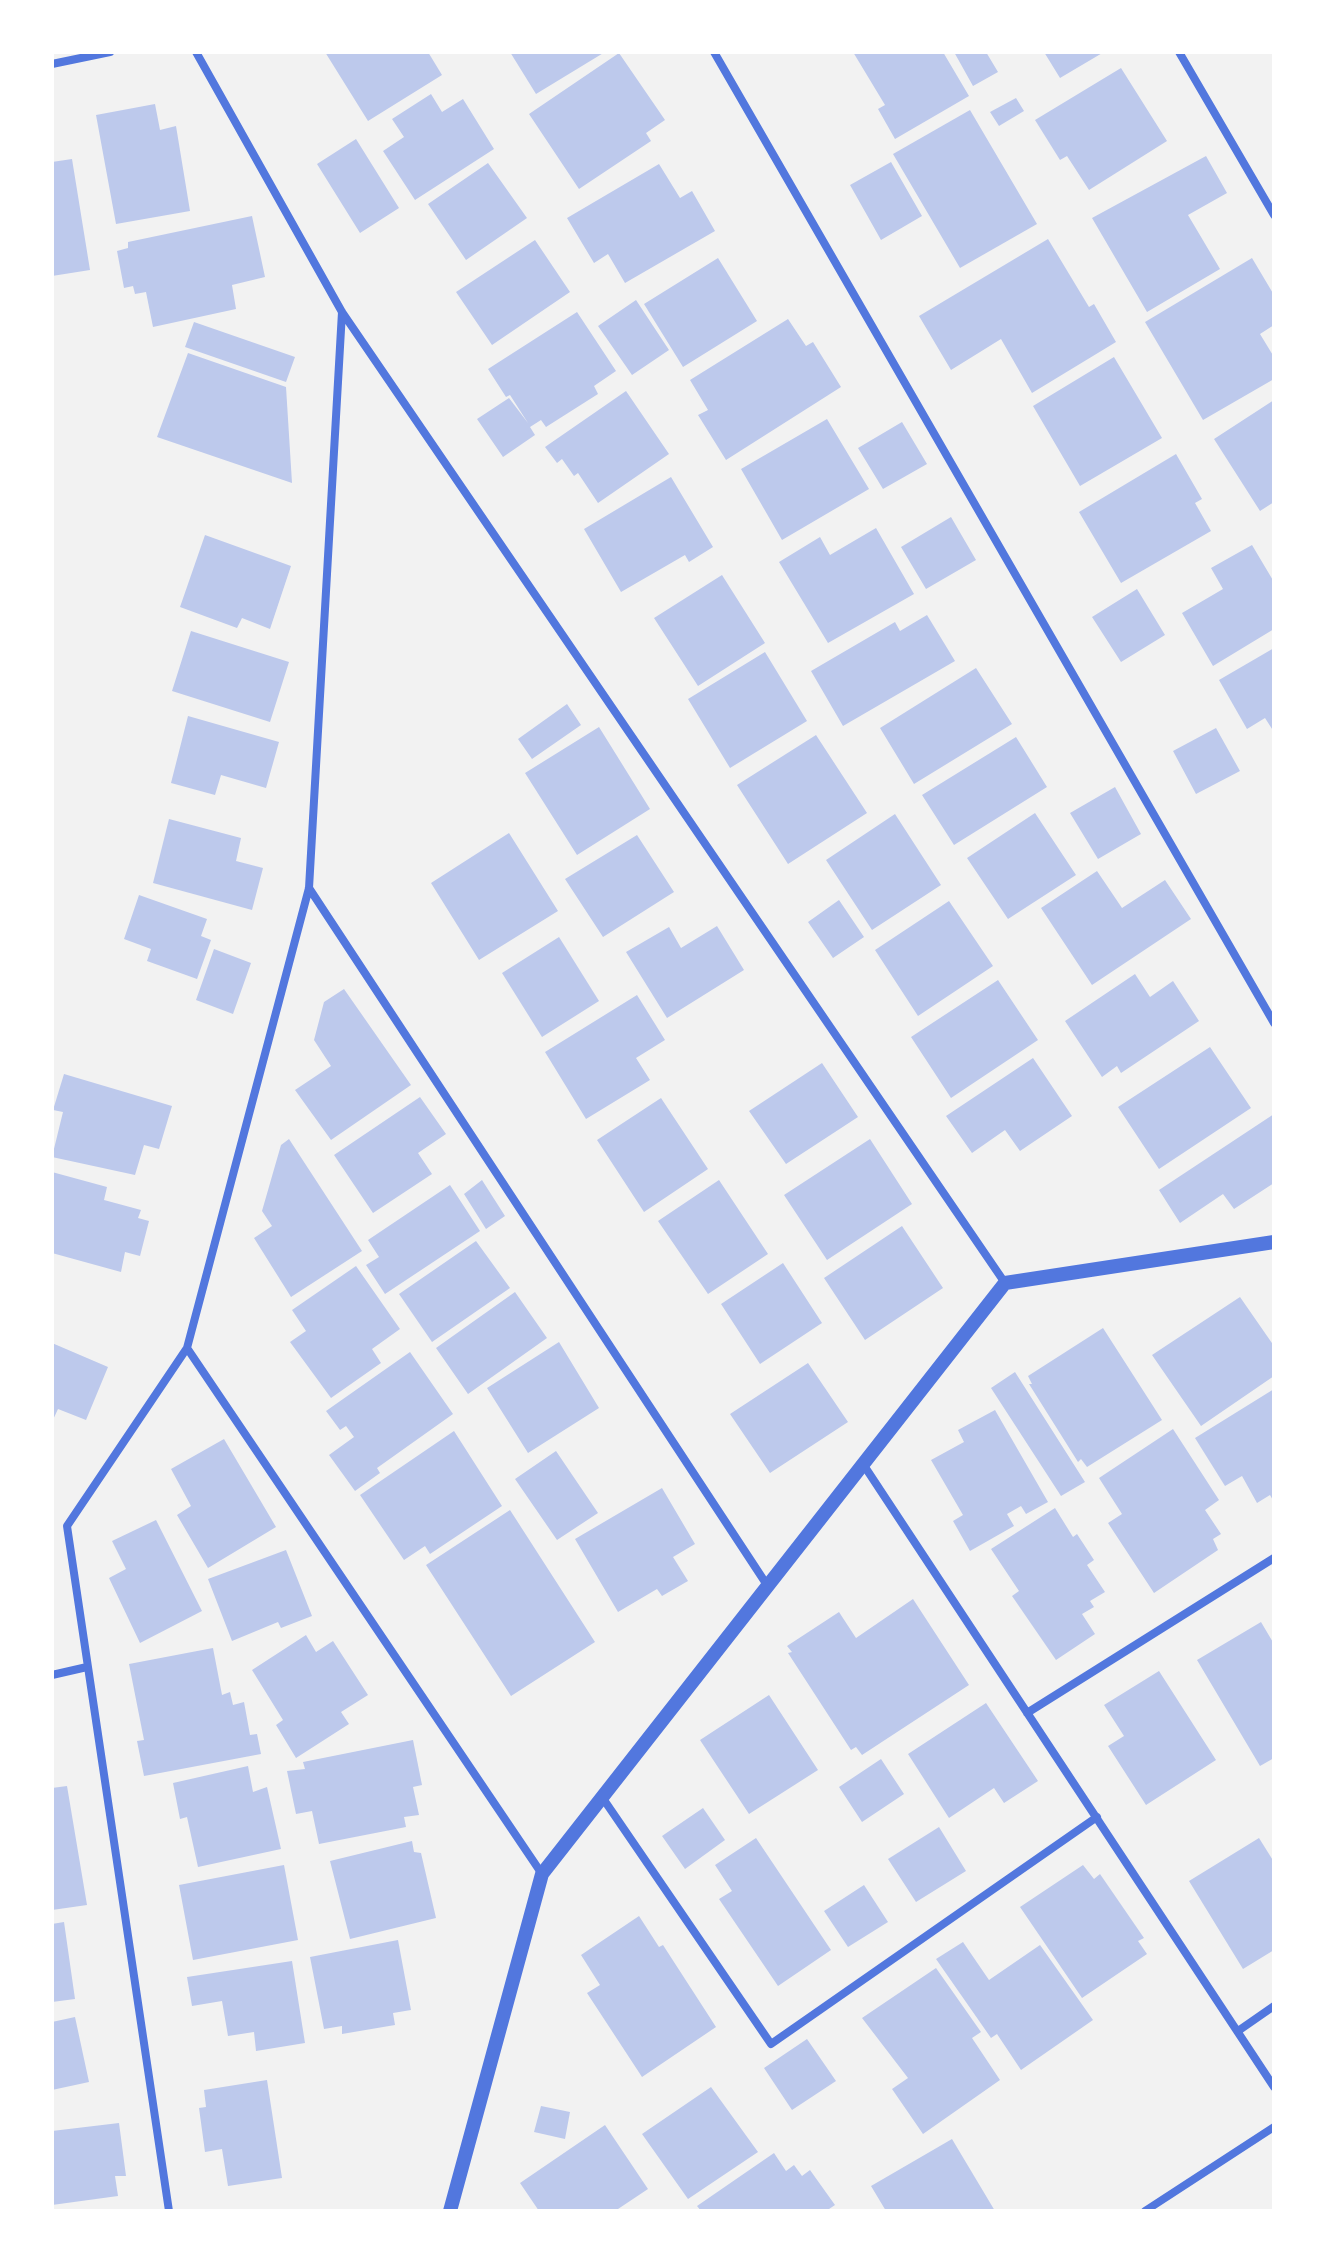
<!DOCTYPE html>
<style>
body{margin:0}
#map{position:relative;width:1326px;height:2263px;overflow:hidden;background:#f2f2f2;font-family:"Fira Sans",sans-serif}
canvas{display:block}
.frame{position:absolute;inset:0;border:54px solid #fff;pointer-events:none}
</style>
<div id="map">
<canvas width="1326" height="2263"></canvas>
<div class="frame"></div>
</div>
<script>
const g = document.querySelector('canvas').getContext('2d');
g.lineJoin = 'round';
function fillPath(path, color) {
  g.fillStyle = color;
  g.fill(path, 'evenodd');
}
function stroke(path, color, width, dash) {
  g.strokeStyle = color;
  g.lineWidth = width;
  g.lineCap = dash ? 'butt' : 'round';
  g.setLineDash(dash || []);
  g.stroke(path);
}
fillPath(new Path2D(`
 M325 52H428L442 75 368 121Z
 M510 52H605L536 94Z
 M853 52H943L969 96 895 139 878 109 885 105Z
 M954 52H986L998 72 973 86Z
 M1044 52H1104L1060 78Z
 M619 53 665 120 646 133 651 141 579 189 529 114Z
 M1121 68 1167 141 1089 190 1067 156 1060 160 1035 120Z
 M431 94 442 112 463 99 494 149 415 200 383 151 404 137 392 119Z
 M1016 98 1024 111 999 126 990 112Z
 M155 104 160 130 176 126 190 211 116 224 96 115Z
 M970 110 1037 224 960 268 893 154Z
 M356 139 399 208 360 233 317 164Z
 M1206 156 1227 193 1188 215 1220 269 1147 312 1092 218Z
 M72 159 90 270 52 276V162Z
 M891 162 922 216 881 240 850 185Z
 M488 163 527 218 466 260 428 204Z
 M659 164 680 198 692 191 715 231 625 283 608 254 594 263 567 218Z
 M252 216 265 277 232 285 236 309 153 327 146 292 135 294 133 286 124 288 117 251 128 248V242Z
 M1048 239 1089 307 1094 304 1116 342 1032 393 1001 339 951 370 919 316Z
 M535 240 570 292 492 345 456 292Z
 M718 258 757 321 683 367 644 304Z
 M1252 258 1274 295V325L1260 334 1274 357V379L1203 420 1145 322Z
 M636 300 669 350 632 375 598 326Z
 M577 312 616 371 594 386 598 394 546 427 541 420 530 427 535 435 503 457 477 419 509 398 528 423 510 395 506 397 488 369Z
 M788 319 806 346 813 342 841 387 726 460 698 415 708 410 690 380Z
 M194 322 295 357 286 382 185 347Z
 M188 353 286 387 292 483 157 437Z
 M1114 357 1162 438 1080 486 1033 406Z
 M626 391 669 454 598 503 578 473 574 476 562 459 557 463 545 447Z
 M1274 400V502L1260 511 1214 439Z
 M827 419 869 489 782 540 741 469Z
 M902 422 927 464 883 489 858 448Z
 M1176 454 1202 499 1195 503 1211 531 1121 583 1079 512Z
 M671 477 713 547 689 562 685 555 621 592 584 529Z
 M951 517 976 560 926 589 901 547Z
 M876 528 914 594 828 643 779 562 820 537 830 555Z
 M205 535 291 566 270 629 242 618 237 628 180 607Z
 M1252 545 1274 582V629L1213 666 1182 613 1223 589 1211 568Z
 M722 575 765 643 698 686 654 618Z
 M1137 589 1165 635 1121 662 1092 617Z
 M927 615 955 661 843 726 811 671 895 622 900 631Z
 M191 631 289 662 270 722 172 691Z
 M1274 648V732L1265 718 1247 729 1219 680Z
 M765 652 807 721 730 768 688 699Z
 M976 668 1012 724 914 784 880 728Z
 M567 704 581 725 532 759 518 739Z
 M188 716 279 742 266 788 221 775 215 795 171 783Z
 M599 727 650 809 577 855 525 773Z
 M1216 728 1240 771 1196 794 1173 751Z
 M816 735 867 813 788 864 737 785Z
 M1016 737 1047 787 954 845 922 795Z
 M1115 787 1141 834 1098 859 1070 813Z
 M1035 813 1076 875 1008 919 967 858Z
 M895 814 941 885 872 930 826 860Z
 M169 819 241 838 236 861 263 868 252 910 153 883Z
 M509 833 558 911 479 960 431 883Z
 M637 835 674 892 603 937 565 879Z
 M1097 871 1122 908 1165 880 1191 919 1092 985 1041 908Z
 M139 895 207 919 201 936 211 940 197 979 147 961 151 949 124 939Z
 M839 900 864 937 833 958 808 922Z
 M949 901 993 966 918 1016 875 950Z
 M717 926 744 970 667 1018 626 952 669 927 681 948Z
 M559 937 599 1001 542 1037 502 973Z
 M214 949 251 963 233 1014 196 1000Z
 M1135 974 1150 997 1173 981 1199 1021 1121 1073 1117 1066 1102 1077 1065 1021Z
 M998 980 1038 1040 951 1098 911 1037Z
 M344 989 411 1085 331 1140 295 1090 331 1066 314 1040 324 1002Z
 M637 995 665 1040 636 1058 650 1080 586 1119 545 1052Z
 M1210 1047 1251 1108 1159 1169 1118 1107Z
 M1033 1058 1072 1116 1020 1151 1005 1130 972 1153 946 1116Z
 M822 1063 858 1117 786 1164 749 1111Z
 M64 1074 172 1106 159 1149 144 1145 135 1175 52 1157 63 1112 53 1110Z
 M420 1097 446 1134 418 1153 432 1174 373 1213 334 1155Z
 M661 1098 708 1169 644 1212 597 1140Z
 M1274 1114V1183L1234 1209 1223 1194 1180 1223 1159 1190Z
 M289 1139 362 1251 291 1297 254 1238 272 1226 262 1211 281 1145Z
 M870 1139 912 1204 827 1260 784 1195Z
 M52 1172 107 1187 104 1200 141 1210 138 1218 149 1221 140 1256 125 1252 121 1272 52 1253Z
 M482 1180 505 1216 486 1229 464 1194Z
 M719 1180 768 1254 708 1294 658 1221Z
 M450 1185 480 1231 385 1294 366 1265 379 1257 368 1240Z
 M902 1226 943 1288 865 1340 824 1278Z
 M476 1241 510 1288 432 1342 399 1294Z
 M783 1263 822 1323 760 1364 721 1304Z
 M356 1266 400 1329 372 1349 381 1363 331 1398 290 1342 306 1331 292 1310Z
 M515 1292 547 1338 468 1394 436 1348Z
 M1240 1297 1274 1346V1376L1201 1426 1152 1355Z
 M1103 1328 1162 1420 1087 1467 1081 1459 1078 1462 1029 1384H1032L1028 1376Z
 M559 1342 599 1408 528 1453 487 1388Z
 M52 1343 108 1367 86 1420 58 1409 52 1422Z
 M410 1352 453 1414 377 1468 380 1473 355 1491 329 1455 354 1437 346 1426 340 1430 326 1411Z
 M808 1363 848 1422 770 1473 730 1414Z
 M1015 1372 1085 1482 1061 1496 991 1388Z
 M1274 1389V1502L1270 1495 1257 1503 1242 1476 1225 1486 1195 1438Z
 M995 1410 1048 1502 1026 1514 1021 1506 1007 1514 1014 1526 970 1551 953 1521 963 1515 931 1460 964 1442 958 1430Z
 M1173 1429 1219 1500 1205 1510 1221 1534 1213 1539 1218 1550 1154 1593 1108 1523 1122 1514 1099 1478Z
 M454 1431 502 1506 430 1554 425 1546 404 1560 360 1495Z
 M224 1439 276 1527 208 1568 177 1515 191 1506 171 1469Z
 M556 1451 598 1513 557 1540 515 1479Z
 M662 1488 695 1544 673 1557 688 1581 662 1596 657 1589 618 1612 575 1539Z
 M1055 1508 1073 1537 1077 1534 1094 1560 1087 1565 1105 1592 1090 1601 1094 1607 1082 1614 1095 1634 1056 1660 1012 1596 1019 1591 991 1549Z
 M510 1510 595 1642 511 1696 426 1565Z
 M156 1520 202 1611 140 1643 109 1578 126 1569 112 1541Z
 M286 1550 312 1616 281 1628 278 1622 232 1641 208 1579Z
 M913 1599 969 1685 862 1755 856 1747 851 1750 788 1653 792 1652 787 1646 839 1612 856 1638Z
 M1261 1622 1274 1644V1758L1260 1766 1197 1660Z
 M306 1635 316 1652 333 1641 368 1695 341 1712 349 1724 296 1758 276 1725 283 1720 252 1670Z
 M213 1648 222 1695 230 1692 233 1705 244 1702 250 1735 257 1734 261 1754 144 1776 137 1741 144 1740 129 1664Z
 M1159 1671 1216 1760 1146 1805 1108 1746 1124 1736 1104 1705Z
 M769 1695 818 1770 749 1814 700 1740Z
 M986 1703 1038 1781 1004 1803 994 1788 949 1818 908 1754Z
 M413 1740 422 1785 413 1787 419 1815 404 1817 406 1827 319 1844 312 1811 296 1814 287 1771 305 1769 303 1762Z
 M881 1759 904 1794 862 1822 839 1787Z
 M248 1766 253 1792 267 1787 281 1849 198 1867 187 1817 180 1819 173 1783Z
 M67 1786 87 1905 52 1910V1788Z
 M703 1808 725 1840 685 1869 662 1836Z
 M939 1827 966 1871 916 1902 888 1859Z
 M756 1838 831 1950 778 1986 719 1899 732 1891 715 1865Z
 M1259 1838 1274 1862V1950L1243 1969 1189 1881Z
 M412 1841 414 1852 421 1853 436 1918 350 1939 330 1861Z
 M284 1865 298 1940 193 1960 179 1885Z
 M1083 1865 1094 1879 1100 1874 1144 1938 1138 1941 1147 1954 1082 1998 1020 1907Z
 M864 1885 888 1922 848 1947 824 1911Z
 M639 1916 659 1947 663 1945 716 2027 642 2077 587 1993 600 1985 581 1955Z
 M64 1922 75 1999 52 2002V1924Z
 M398 1940 411 2010 393 2013 395 2025 342 2034V2026L324 2029 310 1957Z
 M963 1942 989 1980 1040 1945 1093 2020 1021 2070 997 2034 991 2038 936 1959Z
 M292 1961 305 2043 256 2051 254 2032 228 2036 222 2001 192 2006 187 1977Z
 M936 1968 981 2032 972 2038 1000 2080 923 2134 892 2089 908 2078 862 2018Z
 M75 2017 89 2082 52 2090V2022Z
 M807 2039 836 2081 792 2110 764 2068Z
 M267 2080 282 2178 228 2186 222 2149 205 2152 199 2108 206 2107 204 2090Z
 M711 2087 758 2152 688 2199 642 2134Z
 M541 2106 570 2112 565 2139 534 2132Z
 M119 2123 126 2176H115L118 2196 52 2205V2131Z
 M605 2125 648 2189 615 2211H539L520 2183Z
 M952 2139 995 2211H886L871 2186Z
 M774 2153 786 2171 794 2165 802 2176 810 2170 835 2205 826 2211H701L697 2206Z`), '#bdc9ec');
stroke(new Path2D(`
 M196 52 342 312 1005 1283
 M714 52 1274 1023
 M1179 52 1274 215
 M52 64 110 52
 M309 888 767 1585
 M187 1348 542 1874
 M863 1464 1274 2087
 M52 1675 87 1667
 M1027 1713 1274 1558
 M602 1797 771 2044 1097 1817
 M1238 2031 1274 2006
 M169 2211 67 1526 187 1348 309 888 342 312
 M1145 2211 1274 2127`), '#5277de', 8);
stroke(new Path2D(`
 M450 2211 542 1874 1005 1283 1274 1242`), '#5277de', 14);
</script>
